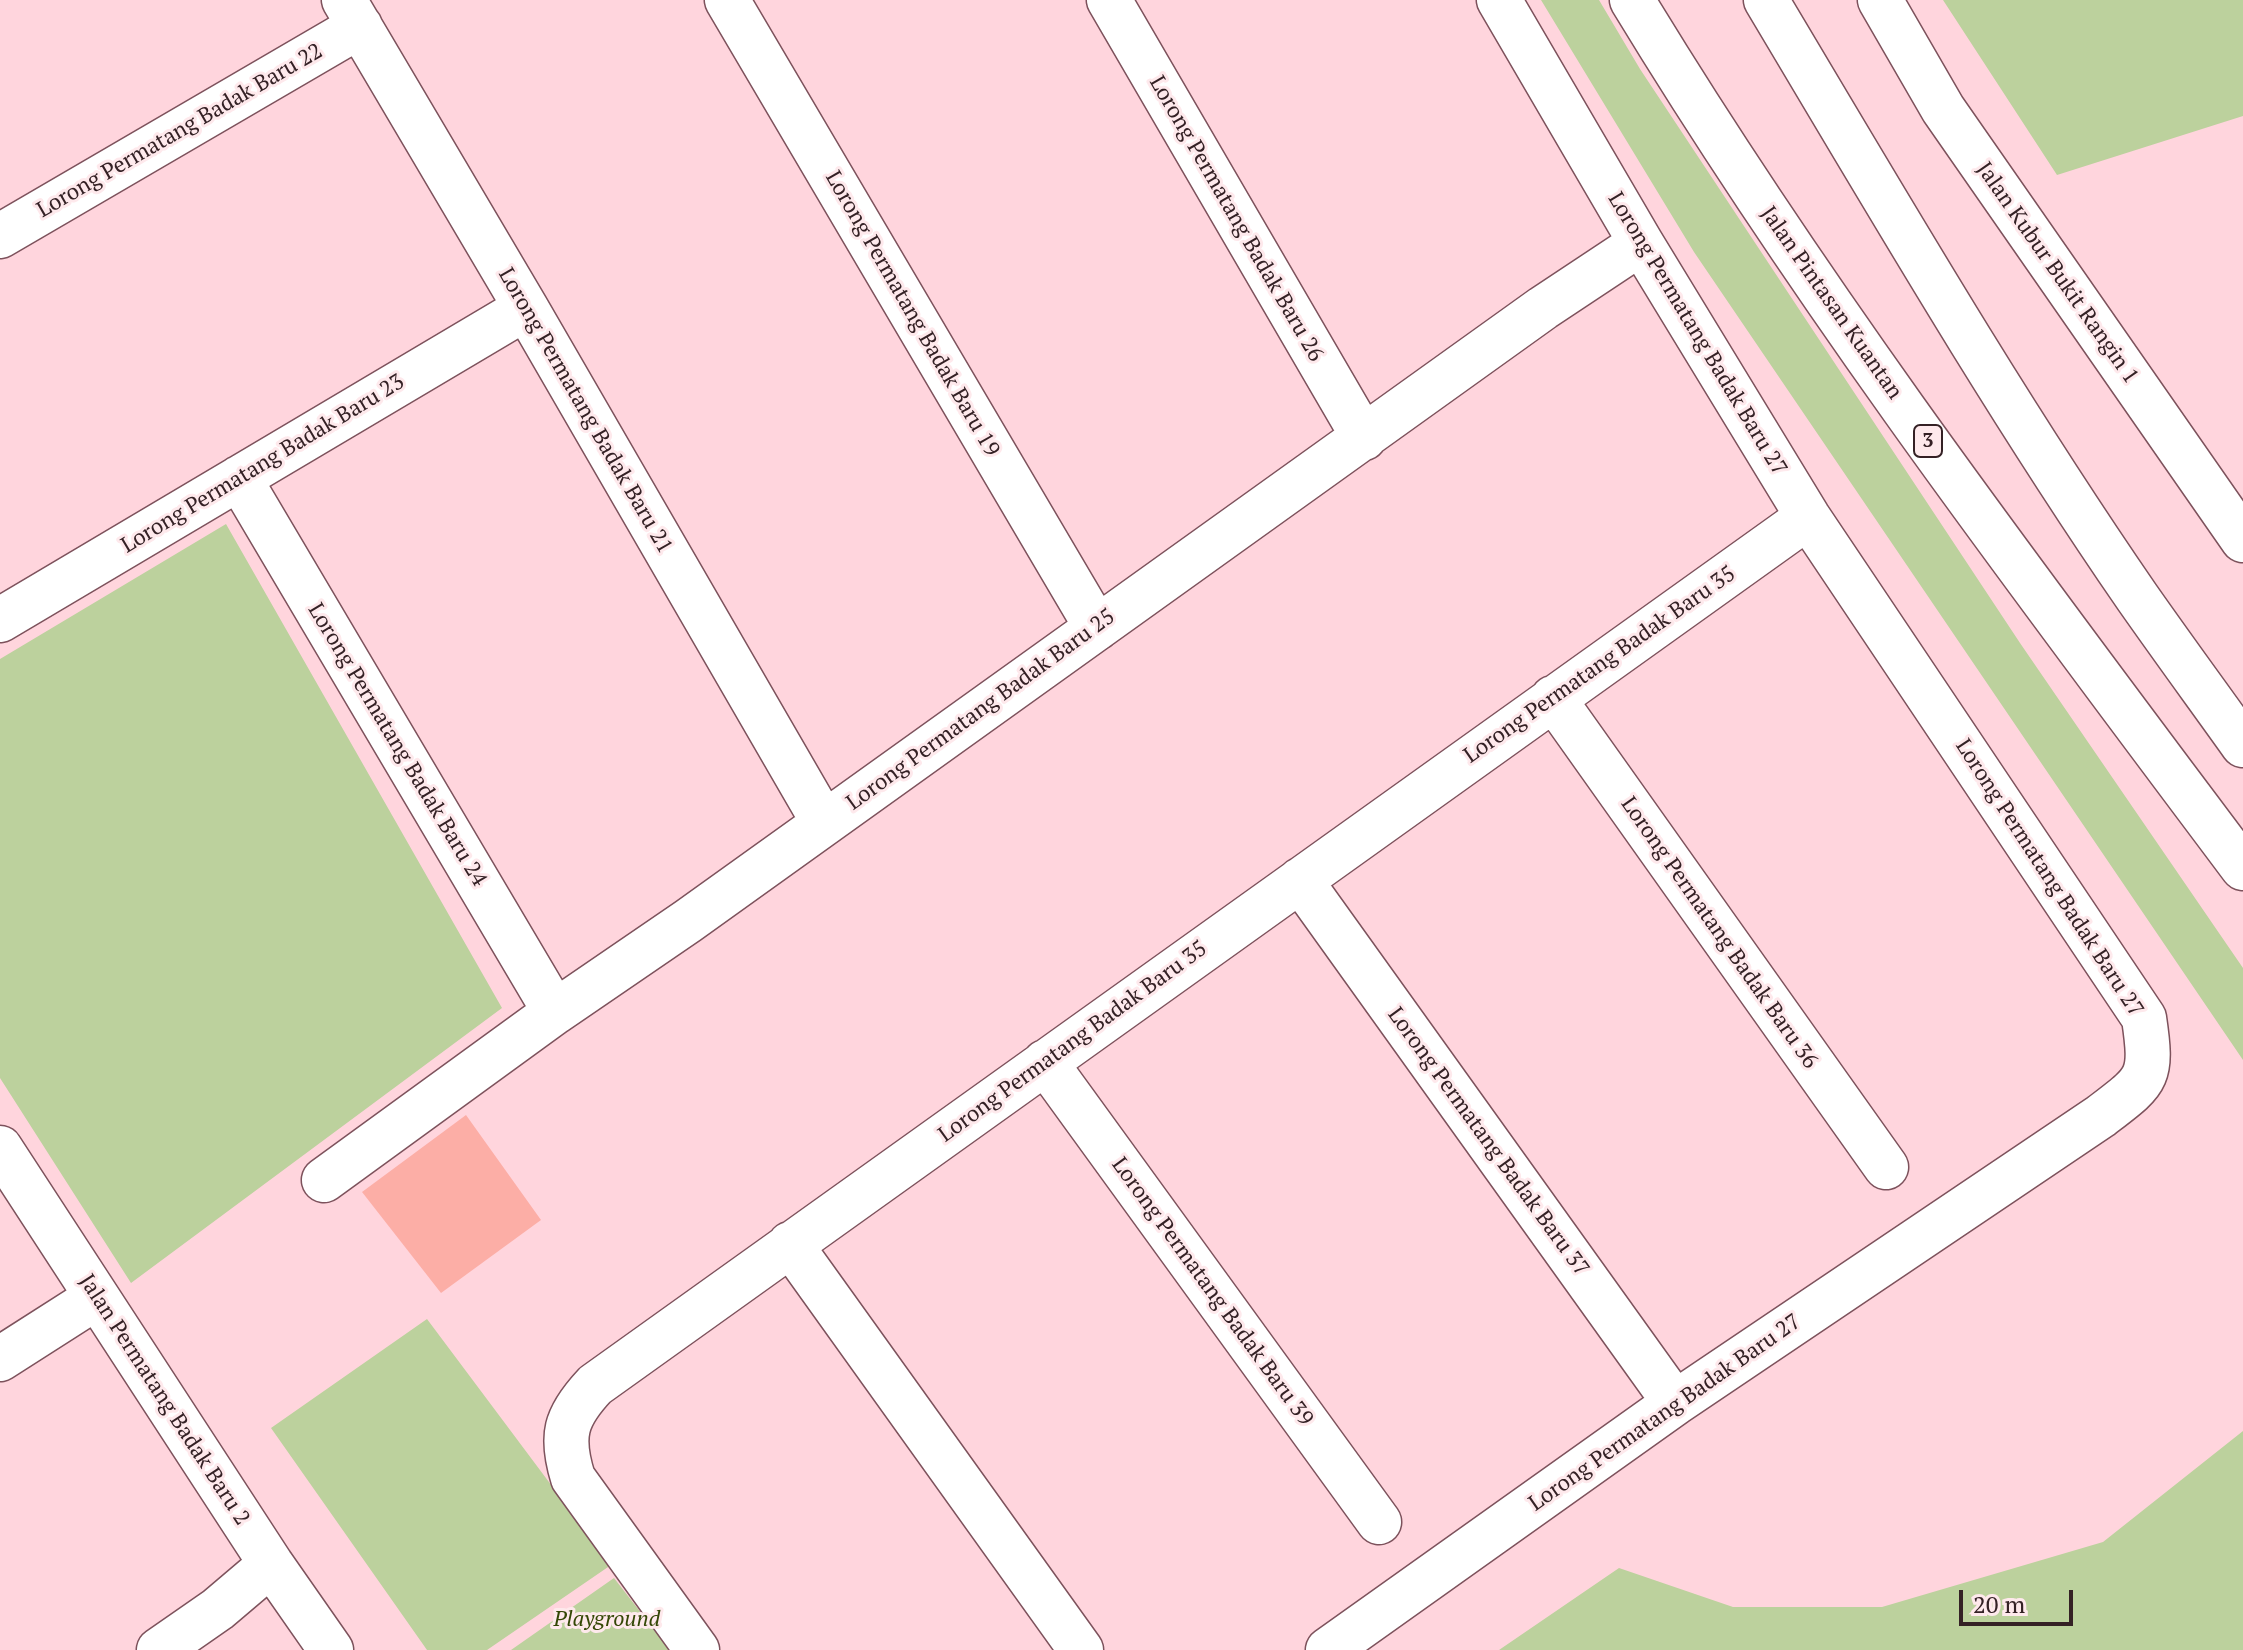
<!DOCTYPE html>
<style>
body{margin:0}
#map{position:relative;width:2243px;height:1650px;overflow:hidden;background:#ffd5dd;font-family:"PT Serif",serif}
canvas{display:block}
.scale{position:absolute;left:1959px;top:1590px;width:114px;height:36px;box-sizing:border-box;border:4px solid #342125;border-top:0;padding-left:10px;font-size:24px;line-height:28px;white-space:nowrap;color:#342125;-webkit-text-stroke:6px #fee9ec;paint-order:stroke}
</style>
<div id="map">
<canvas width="2243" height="1650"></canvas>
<div class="scale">20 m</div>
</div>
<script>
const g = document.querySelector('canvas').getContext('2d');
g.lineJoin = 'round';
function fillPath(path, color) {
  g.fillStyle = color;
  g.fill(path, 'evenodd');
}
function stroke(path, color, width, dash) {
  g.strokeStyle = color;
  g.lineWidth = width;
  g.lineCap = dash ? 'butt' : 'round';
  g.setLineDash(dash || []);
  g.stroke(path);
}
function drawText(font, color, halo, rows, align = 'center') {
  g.font = font + ' "PT Serif",serif';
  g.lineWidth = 6;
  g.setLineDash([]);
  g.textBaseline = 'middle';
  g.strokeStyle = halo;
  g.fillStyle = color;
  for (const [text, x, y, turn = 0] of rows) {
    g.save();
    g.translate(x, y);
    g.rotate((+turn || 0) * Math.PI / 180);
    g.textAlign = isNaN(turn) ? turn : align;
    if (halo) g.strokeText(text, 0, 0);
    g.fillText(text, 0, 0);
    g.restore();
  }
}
fillPath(new Path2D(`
 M1541 0H1599L1640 69 2020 643 2243 968V1060L1694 252Z
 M1943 0H2243V116L2057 175Z
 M226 524 502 1008 131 1283 0 1078V659Z
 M427 1319 611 1565 487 1650H427L271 1428Z
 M2243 1431V1650H1499L1619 1568 1733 1607H1882L2103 1542Z
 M614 1578 670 1650H511Z`), '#bcd19d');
fillPath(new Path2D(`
 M466 1115 541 1220 441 1293 362 1192Z`), '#fcaea6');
const minor = new Path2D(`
 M344 0 526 308 824 823
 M727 0 1097 628
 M1109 0 1364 438
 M1880 0 1943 109 2243 540
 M0 236 360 26
 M239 478 555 1012
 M0 620 526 308
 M1553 698 1886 1167
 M1300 880 1675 1403
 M1045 1062 1379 1522
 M0 1148 271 1564 331 1650
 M324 1180 555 1012 688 921 1543 308 1641 243
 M790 1244 1081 1650
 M0 1359 97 1297
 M159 1650 218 1609 271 1564
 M697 1650 573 1478C560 1436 565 1417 595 1385L1808 517
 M1328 1650 1675 1403 2101 1116C2148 1080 2153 1079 2144 1018L1808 517 1641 243 1499 0`);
const highway = new Path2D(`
 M1632 0C1816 303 2031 585 2243 868
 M1766 0C1886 201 2004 404 2137 597 2172 647 2208 696 2243 745`);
stroke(minor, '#7d525c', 47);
stroke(highway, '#7d525c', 47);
stroke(minor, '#fff', 44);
stroke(highway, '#fff', 44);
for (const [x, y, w] of [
 [1928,441,28]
]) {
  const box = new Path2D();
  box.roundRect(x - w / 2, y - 16, w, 32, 6);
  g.fillStyle = '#fee9ec';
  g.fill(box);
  stroke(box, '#342125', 2);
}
drawText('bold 20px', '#342125', null, [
 ["3",1928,441]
]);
drawText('22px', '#342125', '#fee9ec', [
 ["Lorong Permatang Badak Baru 22",180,131,-30],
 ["Lorong Permatang Badak Baru 26",1236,219,60],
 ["Jalan Kubur Bukit Rangin 1",2057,273,55],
 ["Jalan Pintasan Kuantan",1831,303,55],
 ["Lorong Permatang Badak Baru 19",912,314,60],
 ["Lorong Permatang Badak Baru 27",1697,334,59],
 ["Lorong Permatang Badak Baru 21",585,411,60],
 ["Lorong Permatang Badak Baru 23",263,464,-31],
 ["Lorong Permatang Badak Baru 35",1600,665,-35],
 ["Lorong Permatang Badak Baru 25",981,710,-36],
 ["Lorong Permatang Badak Baru 24",397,745,59],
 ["Lorong Permatang Badak Baru 27",2049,878,57],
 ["Lorong Permatang Badak Baru 36",1719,933,55],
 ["Lorong Permatang Badak Baru 35",1073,1042,-36],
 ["Lorong Permatang Badak Baru 37",1488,1142,54],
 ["Lorong Permatang Badak Baru 39",1212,1292,54],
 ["Jalan Permatang Badak Baru 2",164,1400,57],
 ["Lorong Permatang Badak Baru 27",1665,1413,-35]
]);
drawText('italic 22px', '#344706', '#fee9ec', [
 ["Playground",607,1620]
]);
</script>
